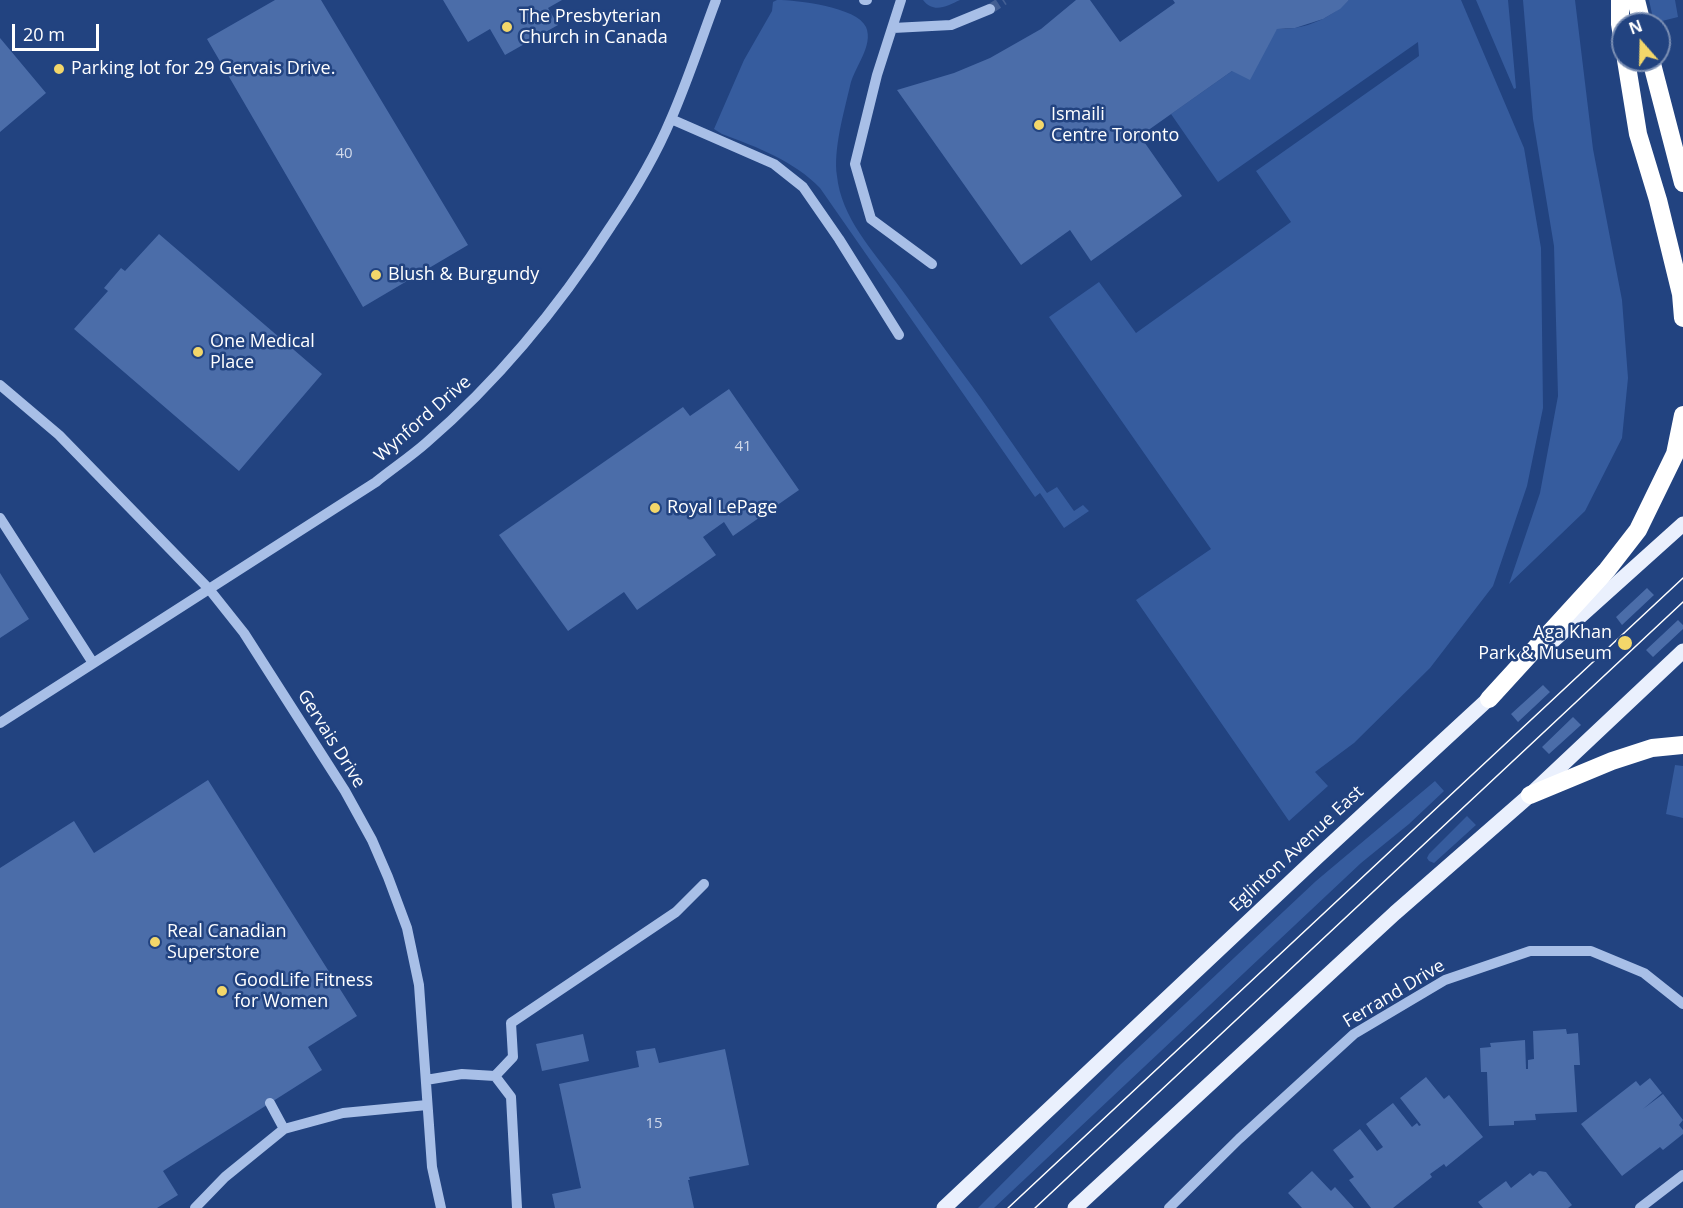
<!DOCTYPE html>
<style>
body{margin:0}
#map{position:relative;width:1683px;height:1208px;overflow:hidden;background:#224380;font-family:"Open Sans",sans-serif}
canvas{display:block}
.north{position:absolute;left:1611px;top:12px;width:60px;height:60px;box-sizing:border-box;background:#224380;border:2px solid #7a8eb3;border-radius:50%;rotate:340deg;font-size:16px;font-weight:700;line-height:24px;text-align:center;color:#fff}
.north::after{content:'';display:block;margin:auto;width:21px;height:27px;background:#f3d76a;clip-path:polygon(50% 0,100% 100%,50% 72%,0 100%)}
.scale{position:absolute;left:12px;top:24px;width:87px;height:27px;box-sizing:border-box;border:3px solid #fff;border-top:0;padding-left:8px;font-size:18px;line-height:21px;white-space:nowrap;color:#fff;-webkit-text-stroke:4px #224380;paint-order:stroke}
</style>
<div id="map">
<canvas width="1683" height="1208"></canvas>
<div class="north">N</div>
<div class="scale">20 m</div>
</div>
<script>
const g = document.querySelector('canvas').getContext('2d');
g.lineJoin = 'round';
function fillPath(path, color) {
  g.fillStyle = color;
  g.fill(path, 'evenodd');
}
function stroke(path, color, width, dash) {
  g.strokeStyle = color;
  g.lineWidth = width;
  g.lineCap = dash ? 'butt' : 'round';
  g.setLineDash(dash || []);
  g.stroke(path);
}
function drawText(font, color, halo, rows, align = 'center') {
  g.font = font + ' "Open Sans",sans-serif';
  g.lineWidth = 5;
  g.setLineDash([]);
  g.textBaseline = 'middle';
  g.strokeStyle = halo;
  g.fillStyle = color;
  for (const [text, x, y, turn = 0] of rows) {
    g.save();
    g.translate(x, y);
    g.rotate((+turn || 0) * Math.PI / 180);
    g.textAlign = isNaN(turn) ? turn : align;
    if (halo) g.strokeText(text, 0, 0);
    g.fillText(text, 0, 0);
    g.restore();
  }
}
fillPath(new Path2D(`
 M777 0C797 0 857 7 866 27 874 46 854 67 850 86 844 112 833 150 837 176 841 217 873 251 896 282 917 310 937 339 958 367 989 408 1017 451 1047 493L1057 487 1074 511 1083 505 1089 511 1064 528 1040 493 1035 497 820 188C794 161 757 147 722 134L714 129 744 60 772 11 773 2Z
 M923 0H960C947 6 934 14 923 0Z
 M1349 0H1461L1524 148 1541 248 1543 408 1527 486 1493 586 1430 668 1354 743 1315 772 1328 786 1289 821 1136 600 1211 549 1049 317 1099 282 1136 333 1291 222 1256 171 1419 56 1418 42 1218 182 1171 114 1232 71 1277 29C1304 30 1330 19 1349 0Z
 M1476 0H1508L1516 88 1514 89Z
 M1523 0H1575L1593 149 1622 300 1628 378 1622 438 1585 511 1509 584 1540 493 1558 396 1554 246 1533 119Z
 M1649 0H1675L1678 17 1654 23Z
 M1675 765 1683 766V818L1666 814Z
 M1435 781 1444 791 1409 824 1361 863 994 1208H978L1121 1064 1316 881Z
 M1467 816 1476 825 1434 863 1429 861 1427 858 1429 854Z`), '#365c9e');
fillPath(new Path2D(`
 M275 0H321L468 245 363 307 207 39Z
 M443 0H562L548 8 558 25 505 55 490 29 468 42Z
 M1076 0H1090L1120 42 1175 3 1173 0H1349L1340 9 1323 19 1295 28 1277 29 1250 80 1232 71 1140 136 1182 196 1091 261 1070 230 1021 265 897 90 954 73 990 58 1041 29Z
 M0 38 46 93 0 132Z
 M159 234 322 374 239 471 74 329 108 291 104 288 121 268 125 271Z
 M729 389 799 490 733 536 724 522 703 537 716 555 637 610 624 592 568 631 499 535 683 407 690 416Z
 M0 573 29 619 0 638Z
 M1647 588 1654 595 1622 625 1616 617Z
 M1678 620 1683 625V629L1653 657 1646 650Z
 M1543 685 1550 692 1518 722 1511 714Z
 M1573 717 1581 725 1549 754 1542 747Z
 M208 780 357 1016 308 1047 322 1070 163 1171 178 1195 157 1208H0V868L74 821 94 853Z
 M1566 1029 1567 1034 1578 1033 1580 1065H1574L1577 1112 1535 1114 1536 1120 1514 1121V1125L1489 1126 1487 1072H1481L1480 1048 1491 1047 1490 1043 1525 1040 1526 1069H1528V1060L1534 1059 1533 1031Z
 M583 1034 589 1061 542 1071 536 1044Z
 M655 1048 659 1063 725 1049 749 1165 689 1177 690 1180H688L694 1208H555L552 1194 581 1188 559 1084 639 1067 636 1051Z
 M1426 1077 1444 1099 1449 1095 1483 1137 1446 1167 1444 1164 1430 1174 1432 1177 1393 1208H1371L1349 1180 1354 1177 1333 1150 1360 1129 1377 1151 1383 1147 1366 1124 1393 1103 1412 1127 1417 1123 1419 1126 1421 1125 1400 1098Z
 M1650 1078 1662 1093 1643 1109 1663 1094 1683 1120 1679 1125 1683 1130V1134L1663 1150 1660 1147 1622 1176 1581 1124 1636 1081 1640 1086Z
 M1312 1171 1331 1191 1335 1187 1354 1208H1302L1288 1193Z
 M1539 1171 1546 1172 1572 1205 1568 1208H1483L1478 1202 1506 1181 1511 1188 1530 1173 1533 1176Z`), '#4b6da9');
stroke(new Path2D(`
 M990 9 1004 0`), '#435f93', 10, [10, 5]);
stroke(new Path2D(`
 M864 0H867
 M901 0 877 75 855 164 871 219 932 264
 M893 28 951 25 990 9
 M671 119 774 164 803 187 839 239 899 335
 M0 385 59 435 209 589 244 633 345 791 372 840 388 877 407 928 419 985 432 1167 441 1208
 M0 518 93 663
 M0 723 376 482C392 469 410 457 426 443 499 380 559 307 611 226 634 192 655 157 671 119 688 80 701 40 716 0
 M495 1076 513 1057 511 1023 676 912 704 884
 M426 1080 462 1074 495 1076 511 1097 517 1208
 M270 1103 284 1129 343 1113 427 1105
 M195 1208 225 1177 284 1129
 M1169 1208 1239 1139 1354 1034 1445 980 1530 951H1591L1644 973 1683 1004
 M1640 1208 1683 1175`), '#a8bfe7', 10);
stroke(new Path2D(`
 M1545 648 1683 524
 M944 1208 1315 859 1496 692
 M1075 1208 1395 913 1530 795 1683 651`), '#eaf0fd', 15);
stroke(new Path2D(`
 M1620 0V24L1623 42
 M1636 0 1642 24
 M1626 60 1638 134 1658 200 1681 294 1683 318
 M1651 60 1683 183
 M1489 699 1607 570 1638 530 1675 454 1683 415
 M1530 795 1612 761 1652 748 1683 745`), '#fff', 18);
stroke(new Path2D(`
 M1008 1208 1683 578
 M1035 1208 1683 602`), '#fff', 1.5);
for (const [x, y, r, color] of [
 [507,27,6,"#f3d76a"],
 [59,69,6,"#f3d76a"],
 [1039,125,6,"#f3d76a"],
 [376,275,6,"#f3d76a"],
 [198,352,6,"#f3d76a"],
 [655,508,6,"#f3d76a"],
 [1625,643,8,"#f3d76a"],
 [155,942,6,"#f3d76a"],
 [222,991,6,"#f3d76a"]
]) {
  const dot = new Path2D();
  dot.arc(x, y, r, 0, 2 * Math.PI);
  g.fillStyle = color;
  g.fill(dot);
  stroke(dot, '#224380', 2);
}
drawText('15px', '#d2daea', null, [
 ["40",344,154],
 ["41",743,447],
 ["15",654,1124]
]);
drawText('18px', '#fff', '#224380', [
 ["The Presbyterian",519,17],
 ["Church in Canada",519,38],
 ["Parking lot for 29 Gervais Drive.",71,69],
 ["Ismaili",1051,115],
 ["Centre Toronto",1051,136],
 ["Blush & Burgundy",388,275],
 ["One Medical",210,342],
 ["Place",210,363],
 ["Royal LePage",667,508],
 ["Aga Khan",1612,633,"right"],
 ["Park & Museum",1612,654,"right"],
 ["Real Canadian",167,932],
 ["Superstore",167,953],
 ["GoodLife Fitness",234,981],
 ["for Women",234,1002]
], 'left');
drawText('18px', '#fff', '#224380', [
 ["Wynford Drive",423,419,-41],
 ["Gervais Drive",331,739,58],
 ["Eglinton Avenue East",1297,849,-43],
 ["Ferrand Drive",1394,994,-31]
]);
</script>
